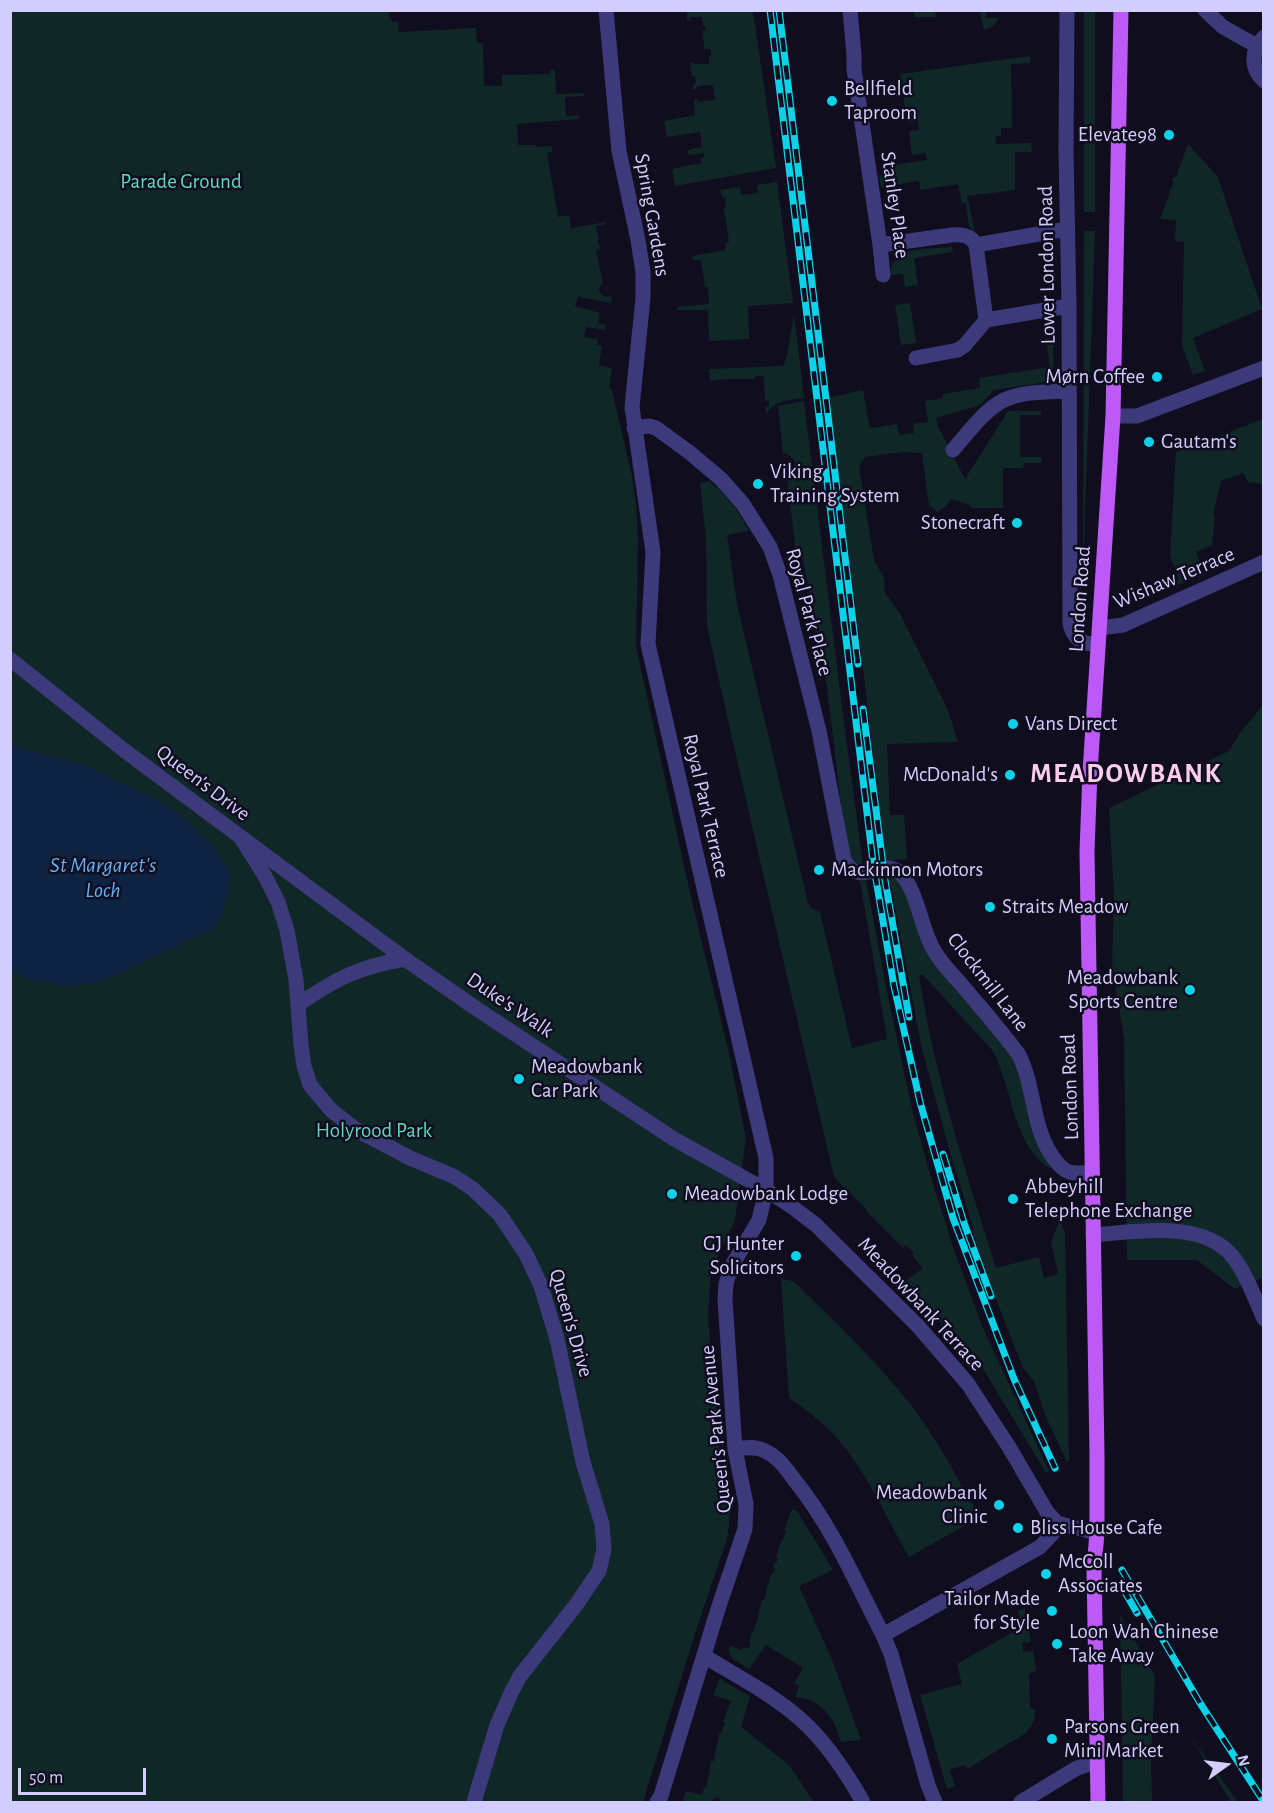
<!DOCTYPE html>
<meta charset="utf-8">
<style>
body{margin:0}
#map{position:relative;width:1274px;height:1813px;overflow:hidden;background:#100d1e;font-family:"Alegreya Sans",sans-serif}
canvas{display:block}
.frame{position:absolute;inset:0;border:12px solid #d2cdfc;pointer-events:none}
.north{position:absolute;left:1196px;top:1735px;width:60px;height:60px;-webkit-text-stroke:4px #100d1e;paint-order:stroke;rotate:76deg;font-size:16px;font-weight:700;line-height:24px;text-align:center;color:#d2cdfc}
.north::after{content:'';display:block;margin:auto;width:21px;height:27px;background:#d2cdfc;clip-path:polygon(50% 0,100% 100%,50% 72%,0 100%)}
.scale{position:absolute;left:18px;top:1768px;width:128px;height:27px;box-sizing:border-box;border:3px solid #d2cdfc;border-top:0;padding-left:8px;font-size:18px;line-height:21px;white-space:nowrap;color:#d2cdfc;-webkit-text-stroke:4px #100d1e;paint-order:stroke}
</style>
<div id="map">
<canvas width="1274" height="1813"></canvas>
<div class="frame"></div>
<div class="north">N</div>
<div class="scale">50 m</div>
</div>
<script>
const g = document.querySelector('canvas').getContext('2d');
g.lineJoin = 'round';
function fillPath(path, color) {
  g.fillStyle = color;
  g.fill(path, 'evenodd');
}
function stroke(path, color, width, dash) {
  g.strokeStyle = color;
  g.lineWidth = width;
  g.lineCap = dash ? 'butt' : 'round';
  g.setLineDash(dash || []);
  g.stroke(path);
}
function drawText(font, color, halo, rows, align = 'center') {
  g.font = font + ' "Alegreya Sans",sans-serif';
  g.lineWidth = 5;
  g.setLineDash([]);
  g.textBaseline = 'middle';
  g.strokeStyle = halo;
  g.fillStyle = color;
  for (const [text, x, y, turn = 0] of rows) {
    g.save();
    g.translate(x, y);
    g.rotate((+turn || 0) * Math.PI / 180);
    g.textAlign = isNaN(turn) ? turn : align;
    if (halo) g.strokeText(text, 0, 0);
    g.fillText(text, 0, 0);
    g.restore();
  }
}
fillPath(new Path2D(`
 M389 10 390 18 393 22 398 21 399 32 476 28 477 43H483L484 86H502V75L549 74 550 70H555L556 94 584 93V96L565 97 566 116 579 115V119L517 124 518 145H536L537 147 552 146V152L547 153 558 217 569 215 571 228 606 222V224L596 226 599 239 597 241 601 249 596 251 603 283 599 288 600 293 606 297 611 296 612 303 578 297 575 306 600 313 598 323 606 325 605 330 586 327 584 337 598 339 597 345 602 346 599 365 612 368 609 388 612 390 632 476 636 504 638 541 636 646 692 902 728 1049 746 1138 735 1220 711 1270 708 1317 723 1491 730 1508 729 1523 727 1539 697 1627 643 1802H11V11Z
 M687 11H753L776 168 675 186 672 169 701 163V158L704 157V153L688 155 687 150 702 147 700 132 667 137 664 121 695 115 694 100 697 99 699 102 715 100 713 85 697 86 696 89H693V85L696 82 695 76H692L690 62 696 64H709V56H711V49H704L703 31H706L705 27 703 26 702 17H691L690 20H687Z
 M914 11H935L936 17H914Z
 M982 11H986V18H999C995 25 992 28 984 30L980 13Z
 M1084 11H1095V212H1084Z
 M1030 56V63L1011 64 1012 128H1001V136H995L996 144 1031 143 1032 152H1015V190L967 196 975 232 969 226 966 203H962L958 184 920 190 919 181 881 187 879 176 894 173V165L927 160 925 153 912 155 909 131 919 130 918 122H907L900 74Z
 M1188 144 1218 177 1262 309 1193 338 1205 371 1193 375 1182 346 1184 242 1175 241 1176 220 1160 219 1170 192V188H1172L1173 177H1176Z
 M777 182 793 303 748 306 749 339 709 341 708 310H677V307L709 304 708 287H705L701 260H693L692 256 726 250 725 243 729 242 724 208 726 207 725 197H722L720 190 740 187 741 195 758 193 757 185Z
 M1084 231H1095L1083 571Z
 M952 247 953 252 914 258 918 285 905 287 903 274 891 275C889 245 932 249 952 247Z
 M910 303 916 343 901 345 895 305Z
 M794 314 804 398C789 400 772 401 766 416L765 407H769V401L765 400 764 378 763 376H756L753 379H726L710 381 709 369 783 366 787 356Z
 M1053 337V381L994 390 980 405 936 418 938 426 965 479 1008 411H1041V415H1020V457H1041L1042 463H1024L1023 468H1003V508H971L970 505 951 499 946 506 937 512 929 505 922 453 904 452 865 457 859 466 874 560 884 578 885 593 900 614 948 710 958 742 887 744 890 815H904L907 859 886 861 855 600 828 398 863 390 870 428 897 424 899 435 914 433 913 424 928 422 925 401 943 398V394L980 388 979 378 1050 367 1046 338Z
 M804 401 845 730 863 865H859L852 862 845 838 827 687 812 617 814 616 801 552H796L787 478 795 471C797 461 792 455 783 453L778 406Z
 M1263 419V484L1248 482 1243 473 1221 481 1213 515H1215L1212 545 1196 552 1206 574 1158 593 1157 590 1179 580 1170 556 1176 452Z
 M709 481C726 494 740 512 749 531L727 535 737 604 808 903 812 909 820 912 852 1048 887 1039 860 881 866 880 887 992 914 1118 933 1184 954 1250 983 1328 1049 1471 1046 1473 982 1367 962 1343 900 1285 923 1268 912 1255 914 1253 906 1245 903 1248 866 1211 867 1210 834 1177 755 839 707 627 706 539 700 483Z
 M1263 705V1283L1261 1278 1235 1289 1197 1260H1127L1124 1038 1112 967 1114 897 1109 808 1229 751 1240 733Z
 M889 875H895L901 880 923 937 1012 1052 1048 1156 1051 1169C1012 1146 1013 1086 992 1050L923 975H919C934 1075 966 1172 996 1268L1039 1257 1044 1278 1058 1274 1051 1242 1062 1214V1228L1065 1232 1069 1461 1067 1462 1046 1417 1034 1381 1023 1368 994 1294 973 1234 974 1230 951 1156 921 1045Z
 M781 1279 793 1281C834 1320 876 1361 911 1405 936 1438 956 1475 976 1511L979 1510 981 1515 964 1526 909 1557C886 1517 867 1472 836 1437 823 1422 805 1409 789 1398Z
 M792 1509 797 1511 833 1570 799 1586 833 1662 861 1740 841 1742C835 1718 821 1699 795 1697L799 1686 794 1683 803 1668 766 1645 749 1669 733 1659 728 1650 730 1646 742 1650 744 1647 749 1649 751 1642H749L759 1615 758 1614 762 1600H764L771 1574H773L775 1568 773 1567 774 1563H776L778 1558 776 1557 781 1542H782L786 1531 784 1530Z
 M1025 1609 1031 1642 1022 1643 1023 1652 1033 1651 1036 1670 1029 1674 1030 1707 1035 1710 1034 1721 1026 1733 967 1769 965 1765 949 1770 955 1786 947 1789 920 1695 962 1684 957 1664 1015 1631 1013 1629 1020 1625 1018 1610Z
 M1120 1615 1155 1676 1151 1756 1152 1802H1123Z
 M720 1679 750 1696 741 1727 789 1765 814 1802H722L717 1797 710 1802H683L686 1791 702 1795 704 1788H706L711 1761H714L719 1734H721L725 1722 723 1721 731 1701 713 1695Z
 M1188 1733 1237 1801 1238 1802H1231Z`), '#102727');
fillPath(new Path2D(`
 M10 745 84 765 165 804 191 825 214 848 227 867 230 881 226 901 216 927 113 976 92 984 62 985 48 983 27 979 11 970Z`), '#0e2241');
stroke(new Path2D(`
 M606 10 619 151 638 240 643 272V298L632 407 653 552 648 644 766 1158V1190L759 1220 731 1267 726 1284 725 1299 735 1449 746 1504 745 1529 718 1609 661 1796 657 1802
 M850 10 854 55V69L880 245 883 275
 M1067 10 1066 151 1069 306 1070 623C1073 639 1083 645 1098 644
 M880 245 952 235C962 234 971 235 976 245L986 320
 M976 245 1067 229
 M916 358 958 350 965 345 986 320 1069 306
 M1113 416H1137L1264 368
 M634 428 649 426 656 428 689 452 721 479 743 504 770 547 780 575 819 731 844 860C860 890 884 856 900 873 919 892 920 929 935 952 942 964 952 974 961 984 980 1007 1001 1030 1019 1055 1036 1089 1031 1129 1055 1160 1059 1165 1063 1170 1069 1172 1076 1174 1085 1173 1092 1172
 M953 450C968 433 984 410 1004 400 1023 391 1049 392 1069 391
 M1100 628 1123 625 1264 562
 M241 838 265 876 278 902 287 930 296 980 301 1045 304 1066 310 1085 331 1110 355 1129 410 1158 455 1177 473 1189 500 1215 526 1254 541 1286 557 1339 583 1462 602 1524 604 1549 599 1571 576 1605 520 1676 512 1691 497 1725 474 1802
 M299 1004C337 978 359 967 405 959
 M1093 1235C1135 1232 1203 1219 1233 1257 1247 1275 1255 1299 1264 1319
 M735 1449C746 1447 757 1446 767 1452 779 1458 788 1471 796 1482 833 1528 856 1583 883 1635L891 1654 928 1785 935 1802
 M883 1635 1040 1547 1053 1533 1057 1523
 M704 1656C735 1675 770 1693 798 1717 825 1740 846 1772 863 1802
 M1021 1802 1077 1768 1096 1762`), '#3d3a7b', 15);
stroke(new Path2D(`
 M1205 10 1223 27 1257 46
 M1264 37C1251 50 1250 68 1264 81
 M10 659 125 751 405 959 477 1009 674 1139 766 1190 791 1206 816 1225 918 1326 968 1384 1009 1447 1047 1512 1057 1523 1097 1533`), '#3d3a7b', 15);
stroke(new Path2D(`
 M1098 1802 1094 1568 1097 1533V1454L1087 851 1090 772 1113 416 1121 10`), '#bc59f7', 15);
const rail = new Path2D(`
 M770 10 873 862 894 986 920 1102 953 1218 1014 1379 1055 1468
 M779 10 858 664
 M863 709 885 880 909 1017
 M943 1154 964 1223 991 1296
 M1122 1570 1200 1703 1264 1802
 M1122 1587 1137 1613`);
stroke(rail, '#0cd2e9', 7);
stroke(rail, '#100d1e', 4.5, [14]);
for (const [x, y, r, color] of [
 [832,101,6,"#0cd2e9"],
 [1169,135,6,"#0cd2e9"],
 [1157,377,6,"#0cd2e9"],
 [1149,442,6,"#0cd2e9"],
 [758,484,6,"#0cd2e9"],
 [1017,523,6,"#0cd2e9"],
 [1013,724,6,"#0cd2e9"],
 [1010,775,6,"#0cd2e9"],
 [819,870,6,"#0cd2e9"],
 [990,907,6,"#0cd2e9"],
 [1190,990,6,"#0cd2e9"],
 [519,1079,6,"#0cd2e9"],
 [672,1194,6,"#0cd2e9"],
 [1013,1199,6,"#0cd2e9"],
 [796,1256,6,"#0cd2e9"],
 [999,1505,6,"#0cd2e9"],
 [1018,1528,6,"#0cd2e9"],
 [1046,1574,6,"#0cd2e9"],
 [1052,1611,6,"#0cd2e9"],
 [1057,1644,6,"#0cd2e9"],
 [1052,1739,6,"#0cd2e9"]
]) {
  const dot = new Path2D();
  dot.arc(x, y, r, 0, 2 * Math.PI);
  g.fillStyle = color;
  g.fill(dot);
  stroke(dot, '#100d1e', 2);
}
drawText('21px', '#d2cdfc', '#100d1e', [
 ["Bellfield",844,89],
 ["Taproom",844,113],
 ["Elevate98",1157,135,"right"],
 ["Mørn Coffee",1145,377,"right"],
 ["Gautam's",1161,442],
 ["Viking",770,472],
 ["Training System",770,496],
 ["Stonecraft",1005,523,"right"],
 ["Vans Direct",1025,724],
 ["McDonald's",998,775,"right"],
 ["Mackinnon Motors",831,870],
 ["Straits Meadow",1002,907],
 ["Meadowbank",1178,978,"right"],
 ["Sports Centre",1178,1002,"right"],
 ["Meadowbank",531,1067],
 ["Car Park",531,1091],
 ["Abbeyhill",1025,1187],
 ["Telephone Exchange",1025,1211],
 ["Meadowbank Lodge",684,1194],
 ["GJ Hunter",784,1244,"right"],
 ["Solicitors",784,1268,"right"],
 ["Meadowbank",987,1493,"right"],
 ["Clinic",987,1517,"right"],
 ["Bliss House Cafe",1030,1528],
 ["McColl",1058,1562],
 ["Associates",1058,1586],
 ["Tailor Made",1040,1599,"right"],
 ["for Style",1040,1623,"right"],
 ["Loon Wah Chinese",1069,1632],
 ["Take Away",1069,1656],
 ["Parsons Green",1064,1727],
 ["Mini Market",1064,1751]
], 'left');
drawText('21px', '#5dd8ba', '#100d1e', [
 ["Parade Ground",181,182],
 ["Holyrood Park",374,1131]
]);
drawText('21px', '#d2cdfc', '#100d1e', [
 ["Stanley Place",895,205,82],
 ["Spring Gardens",652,215,80],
 ["Lower London Road",1047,265,-91],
 ["Wishaw Terrace",1174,578,-23],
 ["London Road",1080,599,-86],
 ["Royal Park Place",809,612,75],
 ["Queen's Drive",203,783,37],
 ["Royal Park Terrace",706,806,77],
 ["Clockmill Lane",988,982,52],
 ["Duke's Walk",510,1005,34],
 ["London Road",1070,1087,-92],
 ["Meadowbank Terrace",921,1304,47],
 ["Queen's Drive",571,1323,74],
 ["Queen's Park Avenue",716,1429,-96]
]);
drawText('italic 22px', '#60b1f7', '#100d1e', [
 ["St Margaret's",103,865],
 ["Loch",103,890]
]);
g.letterSpacing = '1.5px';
drawText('bold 27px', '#fdceec', '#100d1e', [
 ["MEADOWBANK",1126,774]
]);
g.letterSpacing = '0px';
</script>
